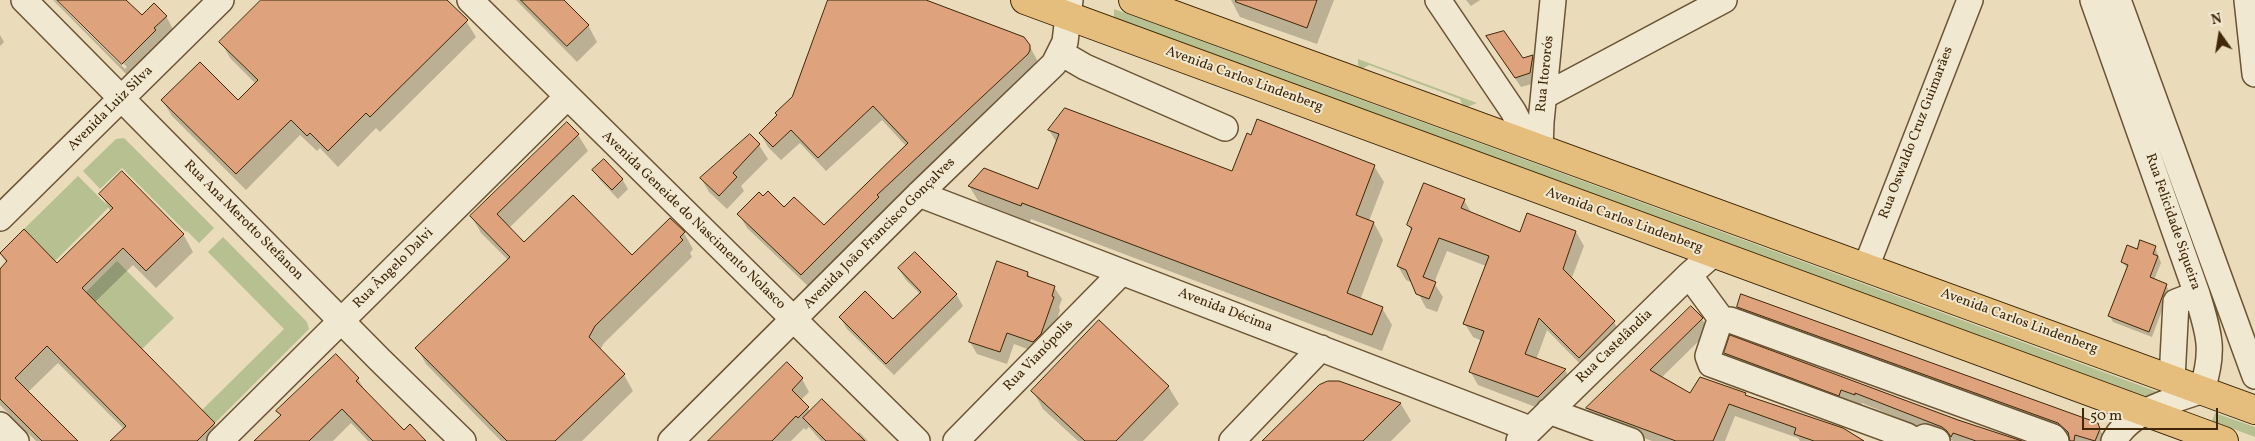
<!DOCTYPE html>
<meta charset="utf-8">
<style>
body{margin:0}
#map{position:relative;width:2255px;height:441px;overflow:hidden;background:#eadbba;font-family:Vollkorn,serif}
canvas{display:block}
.north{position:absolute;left:2195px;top:10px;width:50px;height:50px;-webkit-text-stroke:4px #f1e8d2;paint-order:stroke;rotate:347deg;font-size:14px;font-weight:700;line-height:20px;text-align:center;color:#3f2707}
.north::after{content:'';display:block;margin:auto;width:18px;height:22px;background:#3f2707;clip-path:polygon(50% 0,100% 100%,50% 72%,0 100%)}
.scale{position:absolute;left:2082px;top:408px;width:136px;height:22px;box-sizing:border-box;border:2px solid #3f2707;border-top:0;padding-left:6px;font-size:15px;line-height:18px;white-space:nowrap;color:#3f2707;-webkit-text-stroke:4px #f1e8d2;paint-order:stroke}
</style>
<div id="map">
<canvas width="2255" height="441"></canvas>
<div class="north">N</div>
<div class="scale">50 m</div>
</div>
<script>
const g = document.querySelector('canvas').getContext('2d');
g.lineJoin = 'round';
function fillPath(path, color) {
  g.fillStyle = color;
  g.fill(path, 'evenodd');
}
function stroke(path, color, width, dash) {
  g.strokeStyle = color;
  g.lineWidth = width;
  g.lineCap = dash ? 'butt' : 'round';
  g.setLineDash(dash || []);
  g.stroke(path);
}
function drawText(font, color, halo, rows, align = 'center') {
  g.font = font + ' Vollkorn,serif';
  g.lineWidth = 4;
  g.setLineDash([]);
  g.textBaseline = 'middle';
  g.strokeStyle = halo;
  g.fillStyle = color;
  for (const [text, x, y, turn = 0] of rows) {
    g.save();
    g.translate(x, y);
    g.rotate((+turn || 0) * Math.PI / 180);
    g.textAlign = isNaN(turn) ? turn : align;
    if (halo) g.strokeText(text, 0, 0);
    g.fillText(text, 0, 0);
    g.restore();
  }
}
fillPath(new Path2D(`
 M1114 9 2158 392 2156 395 2146 397 1114 18Z
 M1358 59 1477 103 1467 107 1462 104 1460 99 1369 65 1362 69 1358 65Z
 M124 138 214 228 199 243 187 231 186 232 122 168 100 189 83 171 116 139Z
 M78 176 109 207 55 261 24 229Z
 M223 237 307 322 309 329 215 423 202 410 284 329 208 252Z
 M117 261 174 318 142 349 86 292Z
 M2215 413 2255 427V437L2212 421Z`), '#b6c091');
fillPath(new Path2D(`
 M53 0H55L125 69 127 67 59 0H125L142 17 166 16 175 33 132 80Z
 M262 0H445L466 21 476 37 380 132 376 128 338 167 320 148 317 151 300 135 246 190 172 116 162 100 238 102 256 84 230 58 221 42Z
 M516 0H562L588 25 597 42 577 62Z
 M830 0H923L1029 45 1037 60 1035 69 885 210 886 212 810 288 747 228 739 214 784 208 824 227 906 146 882 120 826 171 800 143 781 160 768 147 760 133 793 98Z
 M1231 0H1334L1317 44 1240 17Z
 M1466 0H1480L1471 6Z
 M0 35 4 42 0 46Z
 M1487 37 1523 59 1533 57 1538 66 1535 83 1521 87Z
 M1049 130 1233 173 1374 166 1384 182 1369 221 1374 223 1383 240 1360 300 1382 308 1392 325 1382 351 1031 219 1030 222 979 202 969 186 1038 190 1057 143Z
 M578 135 588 151 509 228 524 244 632 257 684 233 693 249 690 253 692 257 604 343 600 350 624 375 633 391 582 441H501L426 364 417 348 508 260 481 233 472 217Z
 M750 135 759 145 768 159 741 186 744 191 727 209 709 192 701 178Z
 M594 171 622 179 628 189 618 199 600 180Z
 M101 194 183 234 193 252 156 288 133 265 94 303 214 424 224 441H112L124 429 58 363 28 392 76 441H36L0 405V270L7 264 1 253 57 265 111 212Z
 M1464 200 1472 214 1521 233 1528 215 1576 232 1584 246 1571 280 1614 322 1622 336 1587 371 1547 330 1536 360 1565 370 1573 384 1546 411 1478 385 1470 371 1482 341 1473 337 1465 324 1486 266 1447 251 1434 283 1443 297 1437 312 1426 308 1413 283 1406 280 1398 266 1412 232 1408 225Z
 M2155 247 2161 263 2154 280 2166 285 2169 291 2152 337 2113 322 2110 316 2128 269 2122 262 2138 250Z
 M899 269 956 294 963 306 894 375 847 329 840 317 893 321 920 294 906 280Z
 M1028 273 1031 279 1054 287 1062 299 1059 307 1060 310 1048 347 1041 354 1014 344 1007 364 977 354 970 342Z
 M1738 307 2097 424 2106 441H2072L2067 436 1745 320Z
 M1702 319 1709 331 1661 378 1691 395 1701 379 1863 441H1800L1798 438 1735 416 1725 441H1652L1594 420 1587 408Z
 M1731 337 2018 441H1953L1862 403 1861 405 1847 401 1845 406 1732 365 1725 353Z
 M358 379 367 394 404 432 424 441H368L351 423 333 441H256L281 416 278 411Z
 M802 379 809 392 801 400 811 412 856 435 859 432 868 441H821L809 427 806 430 804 428 791 441H710Z
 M1338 382 1401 404 1411 421 1391 441H1264Z
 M1168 386 1179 404 1143 441H1078L1043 409 1033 391Z`), '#0003');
const building = new Path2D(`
 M57 0H126L142 15 154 3 167 16 154 28 156 30 122 64Z
 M261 0H447L468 20 370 117 366 113 328 151 310 133 307 136 291 120 236 174 161 100 200 62 238 100 258 80 219 42Z
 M521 0H564L589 25 567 46Z
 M828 0H926L1024 37 1030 45V50L1028 54 877 195 879 197 801 275 737 214 759 192 763 196 768 191 784 207 794 197 824 225 908 143 873 106 818 158 791 130 773 147 759 133 777 115 775 113 792 97Z
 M1236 0H1317L1307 28 1236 2Z
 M1504 31 1523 58 1533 55 1530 73 1515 78 1486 36Z
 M1065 108 1232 171 1247 133 1251 135 1257 119 1375 165 1356 215 1374 222 1347 293 1383 307 1372 335 1022 203 1021 206 968 186 984 168 1038 189 1059 134 1048 130Z
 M567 122 579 134 497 214 524 242 573 195 632 255 670 218 685 232 680 237 683 240 595 326 589 337 625 374 555 441H507L415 348 510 257 470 216Z
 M750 134 760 144 733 173 737 177 719 196 700 178Z
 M604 159 623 179 612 190 592 170Z
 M122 171 184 234 146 271 123 248 82 288 215 423 197 441H110L126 426 47 346 15 378 78 441H42L0 399V269L7 261 0 253 24 229 57 263 113 208 99 194Z
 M1424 183 1465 199 1461 208 1520 232 1527 213 1576 231 1563 269 1615 321 1579 358 1539 318 1525 354 1566 369 1538 397 1469 372 1484 331 1463 324 1489 256 1439 238 1423 277 1436 282 1429 299 1416 294 1406 270 1397 266 1412 228 1407 225Z
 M2140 240 2156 246 2153 254 2158 256 2150 277 2167 284 2149 332 2108 316 2128 265 2121 262 2127 245 2137 249Z
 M915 252 957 294 886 364 839 317 865 291 893 319 921 292 898 268Z
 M997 261 1028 272 1027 276 1055 286 1052 296 1054 297 1041 334 1033 342 1007 333 1000 352 969 342Z
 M1741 294 2098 423 2100 429 2095 441 2075 435 2074 441H2070L2068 432 2058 423 1737 307Z
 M1691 306 1703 318 1650 370 1690 393 1700 377 1746 393 1745 395 1843 428 1864 441H1814L1794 434 1796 428 1729 404 1713 441H1676L1586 408Z
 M1099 320 1169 386 1116 441H1085L1031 391Z
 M1730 335 1958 420 2022 441H1976L1953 433 1951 437 1947 431 1942 427 1855 393V395L1841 390 1839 396 1724 353Z
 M336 354 359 378 356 381 404 430 410 424 426 441H373L342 409 309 441H254L281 415 276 411Z
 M787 362 803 378 792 390 809 407 798 418 796 416 772 441H708Z
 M1328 381H1339L1401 403 1363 441H1262L1319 385Z
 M822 399 865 441H826L803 418Z`);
fillPath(building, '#dea37d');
stroke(building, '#3f2707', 1);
const minor = new Path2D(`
 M24 0 380 360 463 441
 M470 0 917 441
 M1438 0 1513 111 1531 146
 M2093 0 2197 294C2209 334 2215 349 2202 390 2171 402 2130 410 2114 441
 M2118 0 2255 376
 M2247 0 2255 74
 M1061 53 1085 67 1225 128
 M1544 96 1724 0
 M1540 149 1541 122 1553 0
 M919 194 1530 429
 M0 218 221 0
 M1866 267 1970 0
 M1689 275 1722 320
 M2172 379 2176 302 2197 294
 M1549 411 1631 441
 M0 425 16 441
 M220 441 567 97
 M671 441 919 194 1054 64 1065 42 1070 0
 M956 441 1122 272
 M1232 441 1321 348
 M1519 441 1689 275 1713 254
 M1914 441 1907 436 1711 364 1708 356 1719 323 1722 320H1730L2053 437 2056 441
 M1917 441 1925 437 1937 441`);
const major = new Path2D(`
 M1025 0 2224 441
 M1133 0 2255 410`);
stroke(minor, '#6a5434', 28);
stroke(major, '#3f2707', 30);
stroke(minor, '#f1e8d2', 25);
stroke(major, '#e5be7d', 28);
drawText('14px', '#3f2707', '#f1e8d2', [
 ["Rua Itororós",1546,74,-84],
 ["Avenida Carlos Lindenberg",1244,80,20],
 ["Avenida Luiz Silva",111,109,-45],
 ["Rua Oswaldo Cruz Guimarães",1917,133,-69],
 ["Rua Ana Merotto Stefanon",243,221,45],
 ["Avenida Geneide do Nascimento Nolasco",693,221,44],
 ["Avenida Carlos Lindenberg",1624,221,20],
 ["Rua Felicidade Siqueira",2172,222,71],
 ["Avenida João Francisco Gonçalves",880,234,-45],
 ["Rua Ângelo Dalvi",394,269,-45],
 ["Avenida Décima",1225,311,21],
 ["Avenida Carlos Lindenberg",2019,322,20],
 ["Rua Castelândia",1615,347,-44],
 ["Rua Vianópolis",1039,356,-46]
]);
</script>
